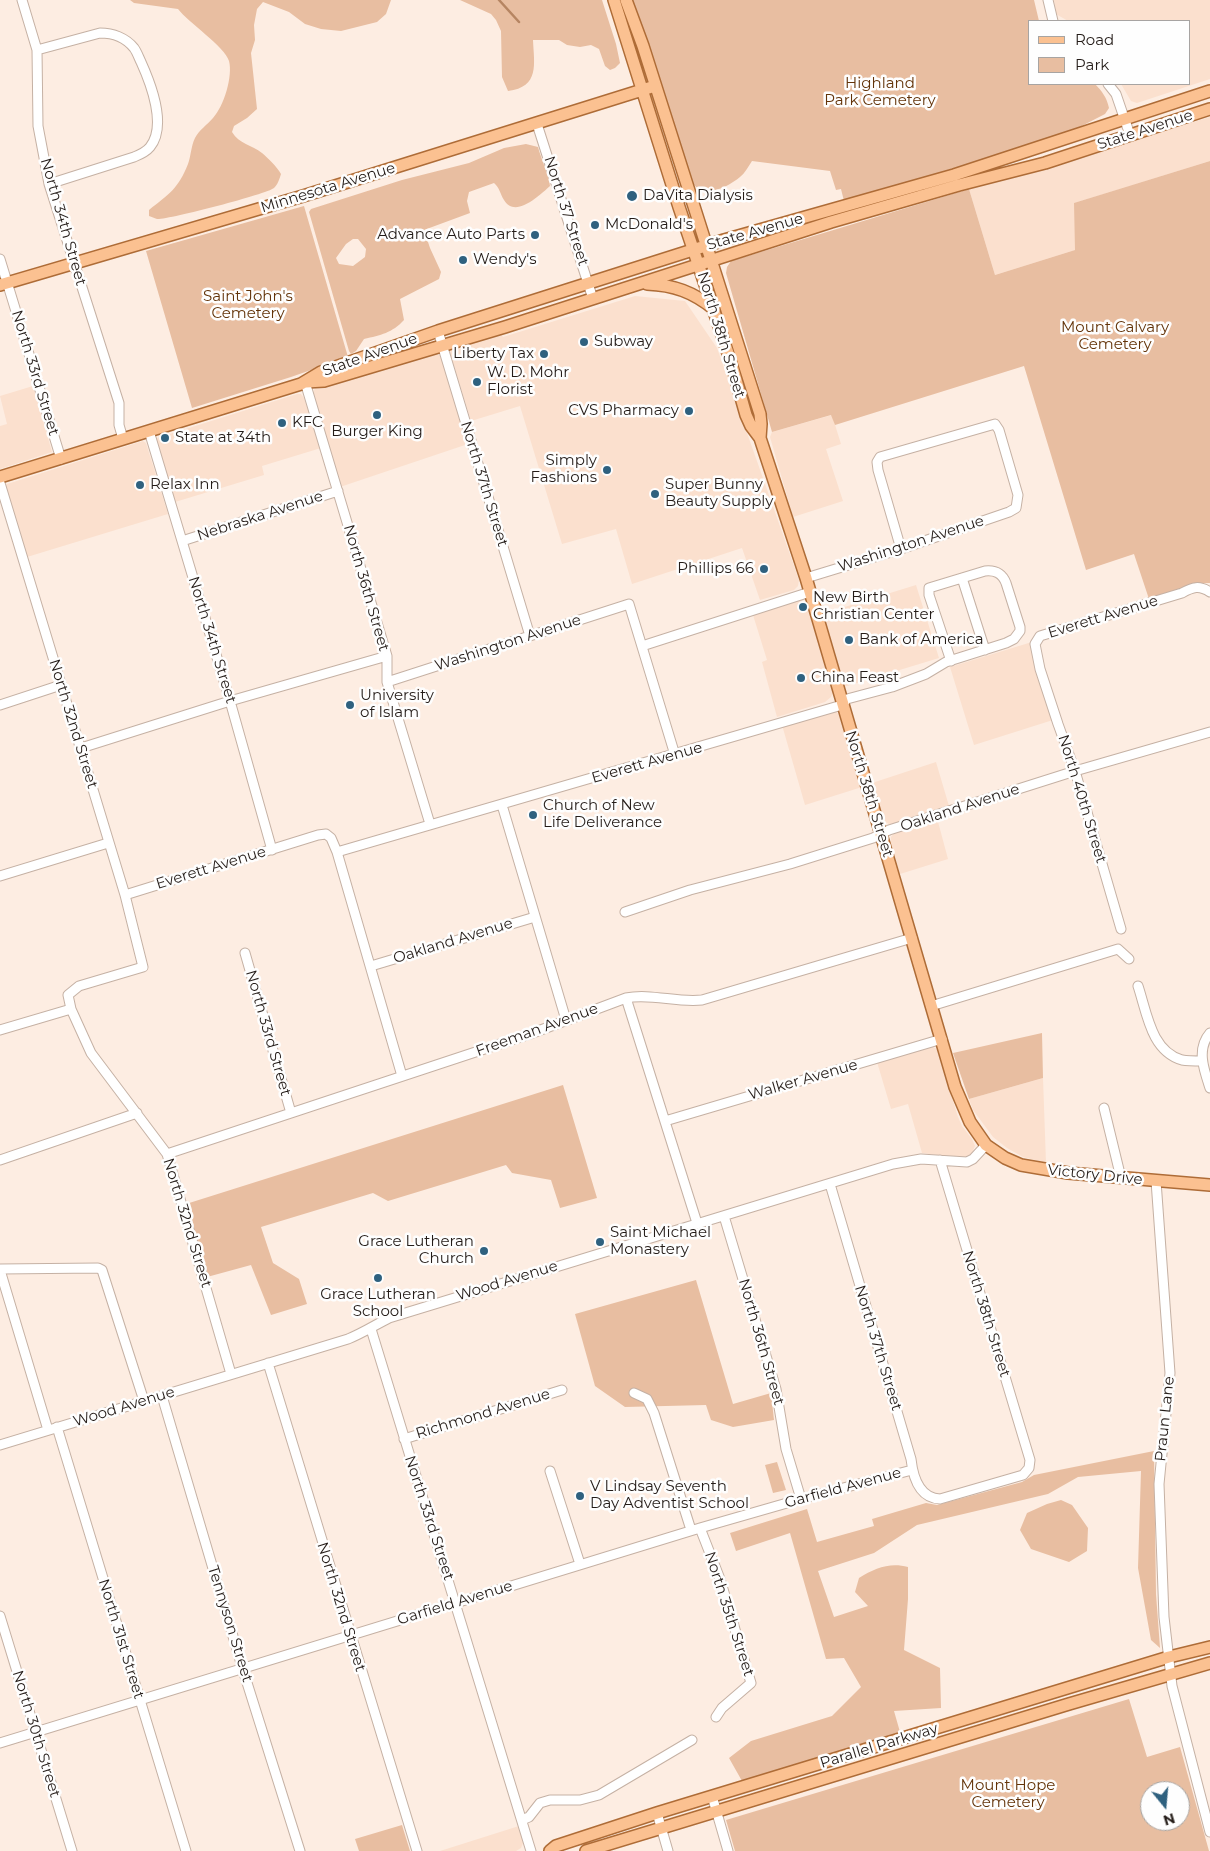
<!DOCTYPE html>
<style>
body{margin:0}
#map{position:relative;width:1210px;height:1851px;overflow:hidden;background:#fdede2;font-family:Montserrat,sans-serif}
canvas{display:block}
.legend{position:absolute;left:1028px;top:20px;width:162px;height:65px;box-sizing:border-box;background:#fefefe;border:1px solid #a7a4a2;margin:0;padding:6px 9px;list-style:none;font-size:15px;color:#241c18}
.legend li{display:flex;align-items:center;gap:10px;height:25px}
.legend b{width:25px;border:1px solid #a7a4a2}
.north{position:absolute;left:1140px;top:1781px;width:50px;height:50px;box-sizing:border-box;background:#fefefe;border:1px solid #a7a4a2;border-radius:50%;rotate:163deg;font-size:14px;font-weight:700;line-height:20px;text-align:center;color:#241c18}
.north::after{content:'';display:block;margin:auto;width:18px;height:22px;background:#2f617f;clip-path:polygon(50% 0,100% 100%,50% 72%,0 100%)}
</style>
<div id="map">
<canvas width="1210" height="1851"></canvas>
<ul class="legend">
<li><b style="height:6px;background:#fbc191"></b>Road</li>
<li><b style="height:14px;background:#e8bea1"></b>Park</li>
</ul>
<div class="north">N</div>
</div>
<script>
const g = document.querySelector('canvas').getContext('2d');
g.lineJoin = 'round';
function fillPath(path, color) {
  g.fillStyle = color;
  g.fill(path, 'evenodd');
}
function stroke(path, color, width, dash) {
  g.strokeStyle = color;
  g.lineWidth = width;
  g.lineCap = dash ? 'butt' : 'round';
  g.setLineDash(dash || []);
  g.stroke(path);
}
function drawText(font, color, halo, rows, align = 'center') {
  g.font = font + ' Montserrat,sans-serif';
  g.lineWidth = 5;
  g.setLineDash([]);
  g.textBaseline = 'middle';
  g.strokeStyle = halo;
  g.fillStyle = color;
  for (const [text, x, y, turn = 0] of rows) {
    g.save();
    g.translate(x, y);
    g.rotate((+turn || 0) * Math.PI / 180);
    g.textAlign = isNaN(turn) ? turn : align;
    if (halo) g.strokeText(text, 0, 0);
    g.fillText(text, 0, 0);
    g.restore();
  }
}
fillPath(new Path2D(`
 M1054 0H1210V79L1137 103 1131 101 1121 84H1189V21H1068L1056 14Z
 M1210 117V161L1075 203V250L995 275 969 189 1061 163Z
 M635 296 685 301 717 348 799 580 798 586 794 590 760 600 742 548 632 584 616 529 562 544 520 406 471 421 450 353V350L497 334H501L503 337Z
 M433 353 442 356 468 444 340 487 313 396 314 390 316 387Z
 M33 386 52 452 0 469V426L7 424 0 396Z
 M297 394H301L304 398 321 448 262 466 264 475 175 502 156 441 157 438Z
 M832 415 841 444 826 449 843 501 793 517 770 437 772 432Z
 M143 441 146 443 168 514 27 557 5 486 7 484Z
 M916 585 939 658 844 687 822 614Z
 M800 599 807 604 833 692 831 697 825 702 777 717 762 662 767 660 753 615 754 613Z
 M1032 642 1053 720 974 745 950 667Z
 M836 711 839 715 862 787 805 805 782 725Z
 M936 762 949 806 897 823 889 824 884 821 872 783Z
 M937 818 948 859 900 874 891 843V837L895 832Z
 M927 1047H933L937 1049 958 1117 962 1126 972 1139 975 1146 972 1153 967 1157 961 1158 922 1153 908 1104 891 1109 877 1062Z
 M1043 1078 1046 1163 1023 1157 1007 1148 993 1137 973 1110 969 1099Z
 M519 1826 523 1843 521 1848 516 1851H440Z`), '#fbe0ce');
fillPath(new Path2D(`
 M130 0H391L386 14 377 22 341 31 321 29 305 24 289 12 263 2 257 9 254 25 255 40 251 53 257 109 247 118 234 126 232 132C239 144 252 145 262 153 268 158 277 167 281 174 279 180 278 184 274 188 267 194 167 220 157 219 154 218 152 217 149 216V210C169 194 178 189 188 164 191 156 191 146 195 138 199 130 207 125 213 118 224 106 233 76 229 61 225 47 188 22 178 9L134 3Z
 M460 0H602L616 44 620 63 615 68 610 70 605 66 599 49 591 45 580 47 567 45 559 40H533C534 64 540 87 508 91L502 77 501 31 496 20 491 14Z
 M632 0H1034L1039 21H1029V84H1095C1102 91 1107 98 1109 108L1105 114 1072 131 929 176 844 201 841 189 836 190 830 171 752 161C748 167 745 173 740 177 728 187 703 200 692 182Z
 M526 144 538 147C541 159 549 175 550 186 540 195 515 219 504 200 500 194 500 188 494 183L469 192 467 201 470 213 424 230 430 248 441 272 439 279 400 299 404 320C392 333 381 335 364 339L356 351 351 354 349 351 309 212 311 209 402 180 469 163 504 148ZM353 239H358L366 249 365 257 353 266 339 264 336 258 346 244Z
 M1210 161V583H1197L1149 599 1134 554 1086 570 1024 366 835 425 831 415 772 432 726 273 727 267 731 261 969 189 995 275 1075 250 1074 203Z
 M304 206 348 357 291 377 192 408 146 251Z
 M1042 1033 1043 1078 969 1099 953 1053Z
 M563 1085 597 1198 560 1208 551 1180 512 1173 506 1165 388 1201 373 1193 261 1227 273 1263 299 1279 307 1304 271 1315 251 1265 207 1277 186 1204Z
 M696 1280 733 1404 771 1393 774 1420 733 1427 711 1420 706 1405 625 1407 595 1386 575 1314Z
 M1154 1451 1156 1594 1160 1648 1151 1640 1138 1568 1141 1471 1078 1477 1048 1494 917 1525 874 1553 818 1571 834 1617 868 1606 855 1592 859 1578C875 1568 890 1562 908 1567V1599L904 1650 940 1668 941 1708 894 1711 900 1732 742 1781 729 1758 751 1741 832 1716 861 1687 844 1658 826 1659 790 1533 736 1551 730 1533 807 1509 817 1542 874 1526 872 1519 926 1503 937 1505 1022 1482 1034 1475Z
 M777 1462 786 1490 773 1493 765 1465Z
 M1061 1500 1072 1505 1088 1528 1087 1551 1069 1562 1031 1549 1020 1530 1027 1513 1047 1504Z
 M1129 1699 1147 1757 1180 1747 1209 1851H735L726 1820ZM1150 1791H1180V1821H1150Z
 M402 1825 410 1851H359L355 1839Z`), '#e8bea1');
stroke(new Path2D(`
 M499 0 519 22`), '#b68562', 2.5);
const minor = new Path2D(`
 M22 0 37 50 38 126 49 184 119 403V425L123 439
 M1048 0 1053 21
 M37 50 100 33C113 33 126 38 134 48 137 52 139 58 141 62 151 84 167 126 150 147 146 152 139 155 134 157L49 184
 M1108 84 1116 94 1130 135
 M537 124 593 299
 M0 259 61 459
 M438 331 530 636
 M305 382 387 656V682L430 824
 M149 431 230 701 272 850
 M0 483 125 895 143 967 79 986 68 995 71 1009 91 1053 167 1154 231 1374
 M182 541 338 491
 M806 578 901 549 1009 512 1016 508 1018 495 999 430 995 424 880 457 877 462 878 470 901 549
 M962 578 985 650
 M642 646 810 592
 M387 682 629 604 675 755
 M0 705 61 685
 M81 748 230 701 387 656
 M502 805 566 1020
 M337 852 842 705 847 699 892 687 926 674 946 662 1006 643 1014 639 1020 631V627L1006 583C1002 573 995 570 985 571L929 588V595L951 661
 M0 876 108 843
 M125 895 318 835 326 834 331 838 337 852 402 1076
 M625 912 690 890 790 864 873 838 889 830 1075 771 1210 732
 M1121 929 1075 771 1058 724 1040 669 1035 644 1040 636 1182 593C1193 587 1199 585 1210 592
 M245 953 291 1113
 M371 966 535 917
 M1138 986C1147 1013 1151 1051 1182 1060 1188 1061 1195 1061 1202 1061
 M626 998 697 1223
 M931 1006 1118 949 1129 959
 M0 1030 71 1009
 M1210 1033C1196 1049 1204 1070 1210 1088
 M1104 1108 1121 1178
 M665 1121 942 1039
 M167 1154 530 1034 626 998C651 993 677 1003 702 1000L912 938
 M0 1160 137 1113
 M1156 1181 1170 1373 1159 1484 1164 1617 1172 1686 1210 1832
 M830 1184 911 1459C913 1477 919 1498 940 1499L1023 1475 1029 1468 1030 1460 940 1160
 M724 1216 776 1389 786 1449 801 1499
 M0 1269 98 1268 102 1270 144 1401
 M0 1270 48 1430
 M371 1329 531 1851
 M268 1363 417 1851
 M634 1393 647 1399 654 1413 691 1530
 M162 1396 243 1670 300 1851
 M57 1427 186 1851
 M404 1439 562 1390
 M0 1445 348 1339C363 1333 375 1325 389 1318L893 1164 921 1159 967 1162 973 1159 986 1145
 M550 1471 580 1564
 M700 1528 720 1579 751 1683 722 1708 716 1717
 M0 1616 72 1851
 M0 1743 700 1528 801 1499 912 1470
 M712 1796 728 1851
 M657 1813 668 1851
 M522 1820 529 1817 540 1803 550 1800H580L599 1795 692 1740`);
const major = new Path2D(`
 M614 0 679 207 731 362 746 415 751 426 760 438 806 578 955 1087 970 1122 986 1145 1005 1158 1021 1165 1068 1173 1210 1185
 M626 0 643 46 760 414 761 424 760 438
 M647 284C674 285 693 292 714 309
 M0 285 303 196 655 86
 M306 382 324 381 505 327 831 222 959 185 1045 163 1210 109
 M0 477 301 384 321 372 438 331 724 240 954 175 1210 91
 M550 1851 556 1846 657 1813 1169 1657 1210 1647
 M586 1851 1069 1704 1210 1663`);
stroke(minor, '#c5b1a4', 11);
stroke(major, '#ae6c37', 14);
stroke(minor, '#fff', 9);
stroke(major, '#fbc191', 11);
for (const [x, y, r, color] of [
 [632,196,6,"#2f617f"],
 [595,225,5,"#2f617f"],
 [535,235,5,"#2f617f"],
 [463,260,5,"#2f617f"],
 [584,342,5,"#2f617f"],
 [544,354,5,"#2f617f"],
 [477,382,5,"#2f617f"],
 [689,411,5,"#2f617f"],
 [377,415,5,"#2f617f"],
 [282,423,5,"#2f617f"],
 [165,438,5,"#2f617f"],
 [607,470,5,"#2f617f"],
 [140,485,5,"#2f617f"],
 [655,494,5,"#2f617f"],
 [764,569,5,"#2f617f"],
 [803,607,5,"#2f617f"],
 [849,640,5,"#2f617f"],
 [801,678,5,"#2f617f"],
 [350,705,5,"#2f617f"],
 [533,815,5,"#2f617f"],
 [600,1242,5,"#2f617f"],
 [484,1251,5,"#2f617f"],
 [378,1278,5,"#2f617f"],
 [580,1496,5,"#2f617f"]
]) {
  const dot = new Path2D();
  dot.arc(x, y, r, 0, 2 * Math.PI);
  g.fillStyle = color;
  g.fill(dot);
  stroke(dot, '#fefefe', 2);
}
drawText('15px', '#633308', '#fefefe', [
 ["Highland",880,84],
 ["Park Cemetery",880,101],
 ["Saint John's",248,297],
 ["Cemetery",248,314],
 ["Mount Calvary",1115,328],
 ["Cemetery",1115,345],
 ["Mount Hope",1008,1786],
 ["Cemetery",1008,1803]
]);
drawText('15px', '#241c18', '#fefefe', [
 ["State Avenue",1145,130,-18],
 ["Minnesota Avenue",328,188,-17],
 ["North 37 Street",566,211,72],
 ["North 34th Street",63,222,74],
 ["State Avenue",755,232,-16],
 ["North 38th Street",721,335,73],
 ["State Avenue",370,355,-20],
 ["North 33rd Street",35,373,73],
 ["North 37th Street",484,484,73],
 ["Nebraska Avenue",260,516,-18],
 ["Washington Avenue",911,544,-18],
 ["North 36th Street",366,588,74],
 ["Everett Avenue",1103,617,-17],
 ["North 34th Street",212,640,73],
 ["Washington Avenue",508,643,-18],
 ["North 32nd Street",73,724,73],
 ["Everett Avenue",647,763,-16],
 ["North 38th Street",869,794,73],
 ["North 40th Street",1082,799,73],
 ["Oakland Avenue",960,808,-18],
 ["Everett Avenue",211,868,-17],
 ["Oakland Avenue",453,941,-17],
 ["Freeman Avenue",537,1030,-20],
 ["North 33rd Street",268,1033,74],
 ["Walker Avenue",803,1080,-16],
 ["Victory Drive",1095,1175,6],
 ["North 32nd Street",187,1223,73],
 ["Wood Avenue",507,1281,-17],
 ["North 38th Street",986,1314,73],
 ["North 36th Street",761,1342,74],
 ["North 37th Street",878,1348,73],
 ["Wood Avenue",124,1407,-17],
 ["Richmond Avenue",483,1414,-17],
 ["Praun Lane",1165,1419,-84],
 ["Garfield Avenue",843,1488,-15],
 ["North 33rd Street",429,1518,72],
 ["Garfield Avenue",455,1603,-17],
 ["North 32nd Street",341,1607,73],
 ["North 35th Street",729,1614,72],
 ["Tennyson Street",230,1624,73],
 ["North 31st Street",121,1639,73],
 ["North 30th Street",36,1734,73],
 ["Parallel Parkway",879,1746,-17]
]);
drawText('15px', '#241c18', '#fefefe', [
 ["DaVita Dialysis",643,196],
 ["McDonald's",605,225],
 ["Advance Auto Parts",525,235,"right"],
 ["Wendy's",473,260],
 ["Subway",594,342],
 ["Liberty Tax",534,354,"right"],
 ["W. D. Mohr",487,373],
 ["Florist",487,390],
 ["CVS Pharmacy",679,411,"right"],
 ["KFC",292,423],
 ["Burger King",377,432,"center"],
 ["State at 34th",175,438],
 ["Simply",597,461,"right"],
 ["Fashions",597,478,"right"],
 ["Relax Inn",150,485],
 ["Super Bunny",665,485],
 ["Beauty Supply",665,502],
 ["Phillips 66",754,569,"right"],
 ["New Birth",813,598],
 ["Christian Center",813,615],
 ["Bank of America",859,640],
 ["China Feast",811,678],
 ["University",360,696],
 ["of Islam",360,713],
 ["Church of New",543,806],
 ["Life Deliverance",543,823],
 ["Saint Michael",610,1233],
 ["Monastery",610,1250],
 ["Grace Lutheran",474,1242,"right"],
 ["Church",474,1259,"right"],
 ["Grace Lutheran",378,1295,"center"],
 ["School",378,1312,"center"],
 ["V Lindsay Seventh",590,1487],
 ["Day Adventist School",590,1504]
], 'left');
</script>
